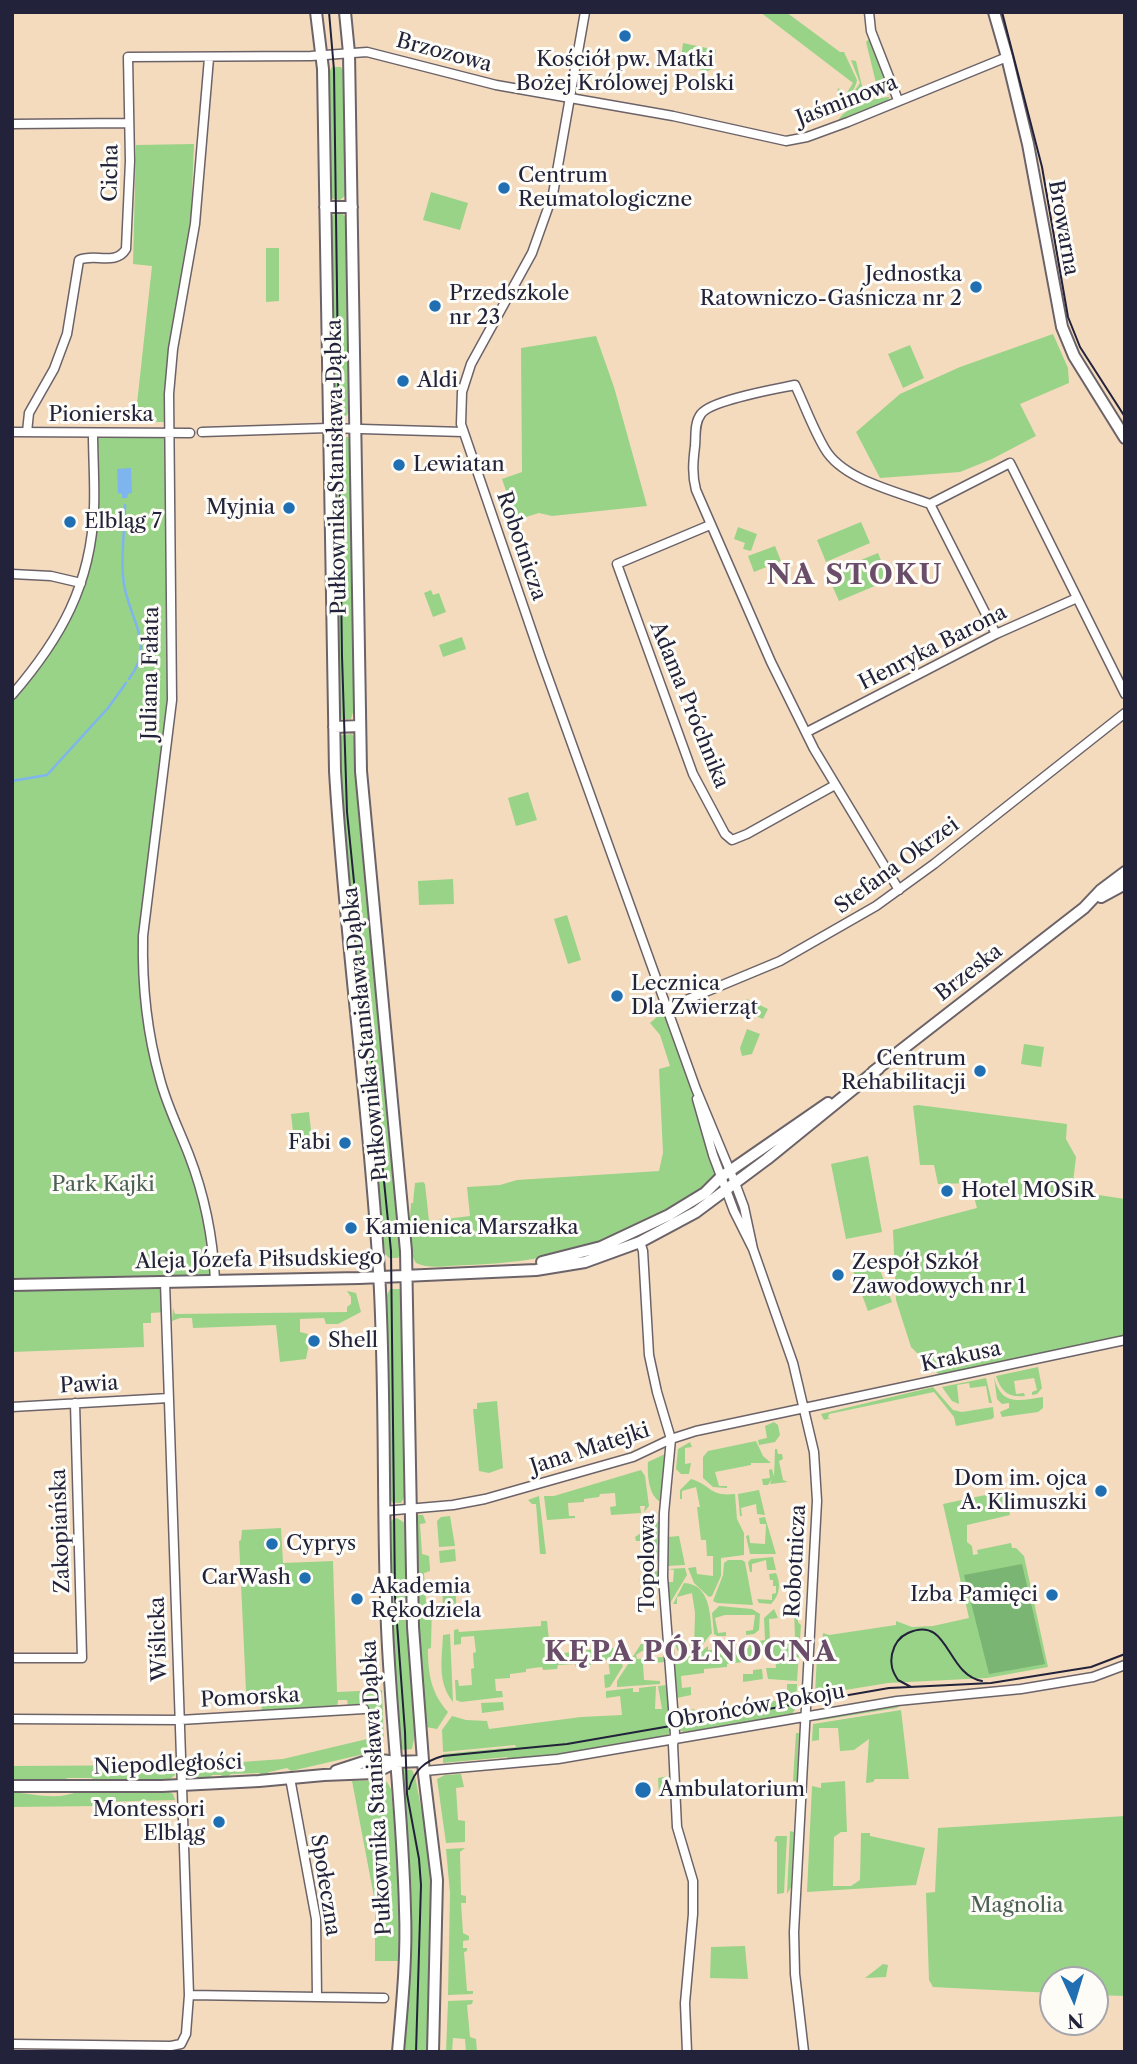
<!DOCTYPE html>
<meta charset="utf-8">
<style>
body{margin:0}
#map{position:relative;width:1137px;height:2064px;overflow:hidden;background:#f4dbbe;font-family:"Libre Caslon Text",serif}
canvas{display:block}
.frame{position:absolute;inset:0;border:14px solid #22223b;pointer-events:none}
.north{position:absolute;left:1039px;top:1966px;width:70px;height:70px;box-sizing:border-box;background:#fdfcf7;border:2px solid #a5a5ac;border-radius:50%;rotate:176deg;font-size:19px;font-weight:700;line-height:28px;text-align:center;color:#22223b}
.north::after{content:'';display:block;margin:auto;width:24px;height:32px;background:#1f6fb2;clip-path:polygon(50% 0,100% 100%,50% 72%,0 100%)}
</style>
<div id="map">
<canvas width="1137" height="2064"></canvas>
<div class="frame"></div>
<div class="north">N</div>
</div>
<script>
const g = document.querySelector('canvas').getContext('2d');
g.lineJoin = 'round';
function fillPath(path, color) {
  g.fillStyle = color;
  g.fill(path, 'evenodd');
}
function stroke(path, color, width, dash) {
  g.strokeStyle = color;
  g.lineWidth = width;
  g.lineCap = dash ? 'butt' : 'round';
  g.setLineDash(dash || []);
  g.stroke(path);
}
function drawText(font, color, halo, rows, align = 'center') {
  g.font = font + ' "Libre Caslon Text",serif';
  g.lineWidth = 6;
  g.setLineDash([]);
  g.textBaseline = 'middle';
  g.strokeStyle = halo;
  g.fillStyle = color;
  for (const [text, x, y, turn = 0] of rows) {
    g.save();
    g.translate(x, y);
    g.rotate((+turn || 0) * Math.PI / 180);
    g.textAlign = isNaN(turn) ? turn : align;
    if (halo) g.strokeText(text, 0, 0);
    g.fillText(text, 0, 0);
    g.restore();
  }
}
fillPath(new Path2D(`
 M760 12H786L840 52H844L857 80C856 87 851 95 844 97L837 93 838 88 846 94 853 83Z
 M869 39 881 67 887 94 850 97 860 83 851 60 856 61 864 94 878 91 866 42Z
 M683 43 716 50 712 69 708 71 680 66Z
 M332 67H341L345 73 346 195 340 200 333 199 330 195 329 73Z
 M890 97 886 103 837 123C844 106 873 98 890 97Z
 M194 144 191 216 169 350 166 422H135L152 266 133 264 136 145Z
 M431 192 468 203 460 230 423 220Z
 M334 214H343L347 220 350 402V411L346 416H337L334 412 331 219Z
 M266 248H279V301L266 302Z
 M1053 334 1068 368 1069 383 1020 404 1036 436 992 459 960 472 880 478 856 432 900 394 960 367Z
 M596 336 614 387 647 506 552 516 539 513 516 520 502 479 522 472 521 348Z
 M910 345 924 378 903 388 888 354Z
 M93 437H169L172 700 143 936 153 1050 196 1177 215 1275 12 1280V695L65 621 91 539Z
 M338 437H348L350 441 354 709 351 719H342L338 713 334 443Z
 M861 522 870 543 826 562 817 540Z
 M738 527 757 534 751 551 743 549 745 543 734 539Z
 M775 546 781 561 754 572 748 556Z
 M878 553 889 580 839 601 827 574Z
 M431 590 433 595 439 593 446 612 433 617 424 593Z
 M462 637 466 649 443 657 439 645Z
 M352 734 355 739 359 821 402 1251 398 1258H389L385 1254 368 1081 371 1076 363 998 357 969 342 813 339 741 342 735Z
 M528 792 537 820 516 826 508 798Z
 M453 879 454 904 419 905 418 881Z
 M567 915 581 960 568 964 554 919Z
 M747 999 768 1009 763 1019 742 1010Z
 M667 1008 724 1169C711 1177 706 1189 693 1197 681 1205 667 1211 655 1217 590 1250 542 1262 469 1265 453 1265 430 1270 416 1263 406 1247 410 1222 411 1203H413L415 1183 423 1182 425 1184 429 1221 470 1216 467 1187 500 1185 517 1180 659 1171 663 1153 659 1069 670 1066 660 1035 650 1023Z
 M747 1029 760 1034 752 1054 742 1056 740 1048Z
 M1024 1044 1044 1047 1041 1067 1021 1064Z
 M918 1105 1067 1124 1066 1139 1076 1157 1072 1191 1125 1199V1336L940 1376 911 1347 896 1300 893 1230 977 1208 974 1197 973 1183 938 1184 934 1165H920L913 1106Z
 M309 1112 312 1139 294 1141 291 1114Z
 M868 1156 882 1232 846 1239 831 1164Z
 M877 1262 892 1302 868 1311 853 1271Z
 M165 1289 166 1312 151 1313V1323H143L144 1347 12 1352V1291Z
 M390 1289H400L404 1300 405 1496 401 1503H393L389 1499 386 1297Z
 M347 1291 356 1293 361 1312 338 1324H326L324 1318 300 1319V1332L308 1334 305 1343 309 1344 306 1359 280 1362 276 1325 193 1328 192 1318H180L172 1321 173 1308 175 1314 347 1312V1307L351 1304V1297Z
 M1038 1367 1042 1388 1037 1394 1032 1395V1392L1037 1390 1034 1378 1014 1381 1016 1394 1024 1393 1025 1396C1008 1398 1001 1391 996 1376Z
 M994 1377C1001 1406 1019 1401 1043 1397V1408L1038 1412 1002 1417 1000 1412 1009 1408V1403L1002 1404 997 1399Z
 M986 1378 992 1403H989L986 1386 970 1388 969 1383 957 1385 959 1404 952 1401 942 1387Z
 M933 1387 953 1410 962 1412 993 1407 994 1417 992 1419 956 1426 954 1417 934 1392 829 1414 828 1418H831L824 1420 821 1414Z
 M497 1401 503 1468 489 1473 479 1471 473 1409H477V1403Z
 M774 1422 778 1425 780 1435 775 1442 759 1445 758 1440 767 1438 765 1426Z
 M756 1441 763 1456 771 1463H751V1465L715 1472 719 1486H727V1488L713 1487 703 1478V1457L708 1451Z
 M690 1442 692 1447 685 1448V1464L691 1463 689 1474H681L676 1469 678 1449Z
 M775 1449H777L778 1454H782L783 1459 779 1461 783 1480 788 1482 770 1484 772 1479 768 1485H763L762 1479 770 1478 769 1470 772 1469 774 1477Z
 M667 1453 663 1501 661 1502C649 1497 647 1475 648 1462Z
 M641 1470 645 1476 649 1506 644 1512 645 1506H640L641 1513 611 1515 610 1507 616 1506 615 1493 600 1494 599 1497 584 1499V1502L568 1503 569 1516H575V1518L547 1520 544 1496H554Z
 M691 1479C712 1485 709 1497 735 1494L737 1519 744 1533V1555L721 1558V1576L712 1596 709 1597 694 1583 688 1568 696 1567 697 1574 713 1576V1556H707L706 1540H701L697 1507H700L696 1487 682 1491V1499H680V1490Z
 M759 1490 765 1515 757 1514 756 1504 741 1508 742 1516H740L738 1494Z
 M1009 1490 1010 1494 1006 1495 1010 1515 967 1525V1542L972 1546 973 1555 978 1554 977 1550 1011 1543 1012 1548H1016L1024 1556 1048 1667 987 1678 888 1683 815 1695 817 1655 821 1652 823 1633 829 1635 896 1625V1621L912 1627 933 1626 969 1618 943 1504Z
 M539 1496 546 1554H540L536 1504H532L528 1500Z
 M418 1515H423L426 1523 420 1524 422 1554 429 1556 430 1569V1571L424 1573 426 1602 432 1604 431 1648 428 1649C428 1674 431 1693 448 1712L437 1729 426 1727 417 1606 415 1518Z
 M450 1516 455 1546 439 1547 437 1521 441 1517Z
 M765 1517 776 1554H750L746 1536 749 1535 750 1543 765 1544 766 1524H760L759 1518Z
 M397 1518 405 1523 408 1623 416 1729 412 1749 403 1750 400 1747 392 1625 389 1524 393 1519Z
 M659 1521V1560L651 1564 649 1541H636L635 1537Z
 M281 1528 283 1563 333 1561 337 1692 382 1690 384 1744 380 1749 373 1752 291 1771 287 1768 269 1772 266 1776 259 1777 260 1773 231 1774 224 1779 221 1775H212L209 1780H193L188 1776 185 1766 283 1759 367 1739 366 1703 348 1705 347 1700H338L337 1711 262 1716 261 1691H246L239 1541 241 1540 242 1530Z
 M679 1536 685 1565 668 1566V1537Z
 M455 1549 456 1561 440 1563 439 1551Z
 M773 1557 776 1570H767L766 1560 752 1564V1572H750L748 1562 751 1559Z
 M728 1560H742L745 1562 753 1605 717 1603 713 1601 723 1575 724 1563Z
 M685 1568 687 1575 669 1605 668 1582H673L674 1570 668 1569Z
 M651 1569 659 1572V1585L654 1591 639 1580 652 1579Z
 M776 1573C781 1584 780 1595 771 1604L759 1603 757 1599 772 1600V1594L776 1593V1586H773V1580H770L769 1574Z
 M455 1581 457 1617 443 1621 448 1619V1614L451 1613V1608H443L442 1582Z
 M684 1583C710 1584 710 1614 712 1633 702 1643 695 1664 677 1650L675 1641H678L679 1648 694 1650 695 1613 692 1593 677 1597V1604H673Z
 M719 1606 752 1609 760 1614 759 1630 754 1634 746 1635V1631L753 1630 755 1615H725L715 1618 718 1633 726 1632V1636H717L714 1634 712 1613Z
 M799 1606 802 1608V1613L798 1617V1622L801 1625 797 1681 768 1679 766 1668H776L775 1655 751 1657V1661L727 1664V1667L704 1669V1673L681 1676 682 1688 691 1687V1695L677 1698 673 1661 676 1658 695 1656 708 1646V1650L728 1649 730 1640 734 1641 736 1649 748 1648 751 1642 765 1640 764 1618 774 1609 778 1618 769 1619 770 1641 795 1640 794 1608 784 1607Z
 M541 1621H547L550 1650H555L556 1654 611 1647 614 1649 623 1666 610 1687 605 1688 604 1675 610 1674 608 1660 591 1662V1665L576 1667 575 1664 558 1665 557 1669 543 1670 542 1667 526 1669V1672L510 1674V1678L495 1679 496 1691H502L503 1697 461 1702 456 1700 455 1680H458L459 1686 472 1685 471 1669 474 1668 473 1653 476 1652 474 1636 461 1637V1644L454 1645V1630L458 1629 459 1632 541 1626Z
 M450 1634 453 1702C437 1682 442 1659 443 1635Z
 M658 1642 664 1648 642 1651 636 1655 637 1659 664 1657V1662L643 1664 644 1680 660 1681V1684L617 1687V1681L641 1644Z
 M762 1669 763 1679 743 1682V1674H753V1670Z
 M787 1684H797L796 1708 792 1714 684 1732 679 1730C677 1716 681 1712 694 1709L696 1714 706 1713 703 1707 708 1712 750 1703V1705L771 1701H787Z
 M667 1685 670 1731 668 1735 564 1753 507 1760V1757L443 1763V1754L516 1747 515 1745 443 1752 442 1730 452 1716 466 1720 487 1721 489 1729 581 1717 622 1715 620 1696 606 1698V1691L633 1688V1692H639V1688L656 1686 655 1709H662L658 1686Z
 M503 1702 504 1710 482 1713 481 1703Z
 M900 1706 897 1708 816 1721 820 1718Z
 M901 1710 909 1779H875L873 1782 866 1783 869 1739 854 1750 840 1751 838 1728H819V1740L812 1741 813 1724Z
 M796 1733H799L797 1781H793Z
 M176 1765 175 1775 166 1782H94L92 1778H67L64 1782H12V1766Z
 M404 1769 412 1770 415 1776 429 1849 432 1883 428 2052H404L411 1915 401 1774Z
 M461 1774 464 1787 456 1788 458 1820 465 1821V1842L446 1843 437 1779 445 1775Z
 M669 1776 670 1795 659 1796 658 1778Z
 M382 1780 387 1782 391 1789 400 1882V1961H375V1902L352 1781Z
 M845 1781 847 1832H841L834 1837 833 1886H851L860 1880 861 1833H870V1836L925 1848 916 1885 807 1892 812 1786 821 1788V1783Z
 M79 1791H167L173 1794 175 1800 100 1802V1806L12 1807V1792C34 1794 58 1801 79 1791Z
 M1125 1816V1996L1095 1995V1980H1053V1993L933 1987 929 1980 926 1893 935 1892 938 1828Z
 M790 1831 794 1832 791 1887 787 1894Z
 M776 1836H787L784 1893 777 1894V1842L774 1841Z
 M465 1848 460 1852 461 1895 466 1896V1903H461L463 1933 469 1936V1940L463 1941V1948H467V1951L464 1952 467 1991H473V1994L448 1995 450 1893 446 1849Z
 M745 1946 748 1979 710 1978 711 1947Z
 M883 1964 888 1965 886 1977 865 1978Z
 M473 2000 472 2004 467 2005 470 2037 476 2039 477 2052H466L465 2039 453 2038 452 2052H446L448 2001Z`), '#99d387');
fillPath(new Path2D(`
 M1022 1564 1045 1664 989 1674 964 1575Z`), '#7ab574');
fillPath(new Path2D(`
 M131 468 132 493 128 494 127 498H122V494L118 493 117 469Z`), '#7eb5ee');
stroke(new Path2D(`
 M125 505C125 528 121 553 123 576 125 616 158 641 129 679
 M12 781 47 775 108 708 126 683`), '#7eb5ee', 2.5);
const street = new Path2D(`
 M585 12 553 194 532 253 471 364 462 392 461 424 541 658 696 1089 735 1183 744 1207 753 1249
 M869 12 871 31 898 100
 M209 58 195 224 173 349 169 394 172 700 143 936C142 983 147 1033 160 1079 167 1106 179 1129 189 1155 204 1194 213 1238 215 1280
 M12 124 129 123
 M12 432 190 433
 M27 432 29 413 54 369 67 334 79 260C94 253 116 266 126 249L130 161 128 57 311 56 367 52 496 85 673 116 786 141 807 137 848 122 1007 57
 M202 432 328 428 463 432
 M930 504 996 634
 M710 525 617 564 693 774 725 834 732 840 747 834 835 785
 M12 574 51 576 81 583
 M12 695C61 638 91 585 94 508 95 483 93 458 93 433
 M807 732 996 634 1077 598
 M899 890 814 749 771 662 696 490C692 475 693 462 695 446 696 436 694 423 701 414 711 400 776 389 795 385 805 406 813 429 825 449 843 480 898 492 930 504L1010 463 1125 694
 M667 1008 780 961 876 906 934 864 1125 713
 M697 1099 713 1155 734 1211 753 1249 793 1363 814 1452 817 1501 794 1932 795 1974 804 2052
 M640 1242 643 1251 649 1355 657 1392 671 1439 664 1513 663 1577 675 1734 673 1745 677 1827 693 1881V1914L685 2003 687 2052
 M12 1407 169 1398
 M384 1511 453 1505 485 1499 633 1457 671 1439 696 1431 1125 1340
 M12 1658H82L75 1403
 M12 1719 180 1720 364 1709
 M424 1771 558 1759 897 1701 1021 1689 1093 1677 1125 1665
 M290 1778 316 1919 317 1997
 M189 1995 384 1998
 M12 2044 171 2046 181 2044 186 2034 189 1995 165 1282`);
const secondary = new Path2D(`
 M316 12 323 69 335 771C345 939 369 1105 379 1272 386 1390 382 1509 387 1627 391 1721 403 1816 405 1910 407 1957 402 2005 398 2052
 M345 12 349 53 361 771 406 1251 413 1627 424 1774 437 1880 433 2052
 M994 12 1007 57 1028 144 1062 327 1074 356 1125 438
 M325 207H352
 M334 727 360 726
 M1101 897 1125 884
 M873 1072 1084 908 1101 890 1125 872
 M542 1262 601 1247 669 1215 705 1193 721 1177 828 1103
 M12 1285 359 1278 536 1270 585 1262 640 1242 696 1212 767 1159 879 1068
 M336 1771 373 1759 396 1762 423 1761
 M12 1786H162L259 1781 324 1775 374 1773 396 1762`);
stroke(street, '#6c6369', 11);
stroke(secondary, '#6c6369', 14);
stroke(street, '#fff', 8);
stroke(secondary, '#fff', 10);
stroke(new Path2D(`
 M329 12 334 70 342 656 347 812 391 1251 395 1596 405 1732 407 1794 419 1859 421 1885 416 2052
 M1002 12 1042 167 1068 317 1080 347 1125 417
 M911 1687 898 1680C892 1671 890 1664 892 1654 894 1645 899 1637 908 1633 949 1614 946 1675 982 1681
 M409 1789C414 1771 424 1761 443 1756L567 1744 889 1688 991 1683 1091 1667 1125 1654`), '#22223b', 2);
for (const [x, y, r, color] of [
 [625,36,7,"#1f6fb2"],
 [504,188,7,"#1f6fb2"],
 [976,287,7,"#1f6fb2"],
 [435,306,7,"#1f6fb2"],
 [403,381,7,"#1f6fb2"],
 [399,465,7,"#1f6fb2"],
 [289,508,7,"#1f6fb2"],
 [70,522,7,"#1f6fb2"],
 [617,996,7,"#1f6fb2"],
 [980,1071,7,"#1f6fb2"],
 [345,1143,7,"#1f6fb2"],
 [947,1191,7,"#1f6fb2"],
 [351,1228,7,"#1f6fb2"],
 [838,1275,7,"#1f6fb2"],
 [314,1341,7,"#1f6fb2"],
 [1101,1491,7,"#1f6fb2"],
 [272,1544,7,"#1f6fb2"],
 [305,1578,7,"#1f6fb2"],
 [1052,1595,7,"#1f6fb2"],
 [357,1599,7,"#1f6fb2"],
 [643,1790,9,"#1f6fb2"],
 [219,1822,7,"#1f6fb2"]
]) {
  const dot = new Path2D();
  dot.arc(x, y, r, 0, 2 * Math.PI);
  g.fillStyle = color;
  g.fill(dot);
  stroke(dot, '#fdfcf7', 2.5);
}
drawText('21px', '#22223b', '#fdfcf7', [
 ["Brzozowa",444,53,15],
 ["Jaśminowa",847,101,-21],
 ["Cicha",111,173,-89],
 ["Browarna",1063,228,80],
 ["Pionierska",101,415],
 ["Pułkownika Stanisława Dąbka",337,467,-91],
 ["Robotnicza",521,546,71],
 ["Henryka Barona",933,648,-27],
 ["Juliana Fałata",151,673,-89],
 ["Adama Próchnika",689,705,68],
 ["Stefana Okrzei",897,866,-36],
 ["Brzeska",969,973,-38],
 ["Pułkownika Stanisława Dąbka",366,1034,-96],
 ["Aleja Józefa Piłsudskiego",259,1260,-1],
 ["Krakusa",961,1357,-12],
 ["Pawia",89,1385,-3],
 ["Jana Matejki",590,1449,-18],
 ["Zakopiańska",61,1531,-92],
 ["Robotnicza",796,1561,-87],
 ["Topolowa",648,1563,-90],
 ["Wiślicka",159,1639,-92],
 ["Pomorska",250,1698,-3],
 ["Obrońców Pokoju",756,1707,-10],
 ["Niepodległości",168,1765,-2],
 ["Pułkownika Stanisława Dąbka",377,1788,-93],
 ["Społeczna",325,1885,81]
]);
drawText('21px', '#22223b', '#fdfcf7', [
 ["Kościół pw. Matki",625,60,"center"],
 ["Bożej Królowej Polski",625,84,"center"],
 ["Centrum",518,176],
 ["Reumatologiczne",518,200],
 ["Jednostka",962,275,"right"],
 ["Ratowniczo-Gaśnicza nr 2",962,299,"right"],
 ["Przedszkole",449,294],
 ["nr 23",449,318],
 ["Aldi",417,381],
 ["Lewiatan",413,465],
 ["Myjnia",275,508,"right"],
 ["Elbląg 7",84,522],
 ["Lecznica",631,984],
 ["Dla Zwierząt",631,1008],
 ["Centrum",966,1059,"right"],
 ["Rehabilitacji",966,1083,"right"],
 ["Fabi",331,1143,"right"],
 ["Hotel MOSiR",961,1191],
 ["Kamienica Marszałka",365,1228],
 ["Zespół Szkół",852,1263],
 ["Zawodowych nr 1",852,1287],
 ["Shell",328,1341],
 ["Dom im. ojca",1087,1479,"right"],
 ["A. Klimuszki",1087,1503,"right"],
 ["Cyprys",286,1544],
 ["CarWash",291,1578,"right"],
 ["Akademia",371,1587],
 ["Rękodziela",371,1611],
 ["Izba Pamięci",1038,1595,"right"],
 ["Ambulatorium",659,1790],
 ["Montessori",205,1810,"right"],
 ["Elbląg",205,1834,"right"]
], 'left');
drawText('21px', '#4c6056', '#fdfcf7', [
 ["Park Kajki",103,1185],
 ["Magnolia",1017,1906]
]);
g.letterSpacing = '2px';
drawText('bold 28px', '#694d69', '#fdfcf7', [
 ["NA STOKU",855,576],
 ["KĘPA PÓŁNOCNA",691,1653]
]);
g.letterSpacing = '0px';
</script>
